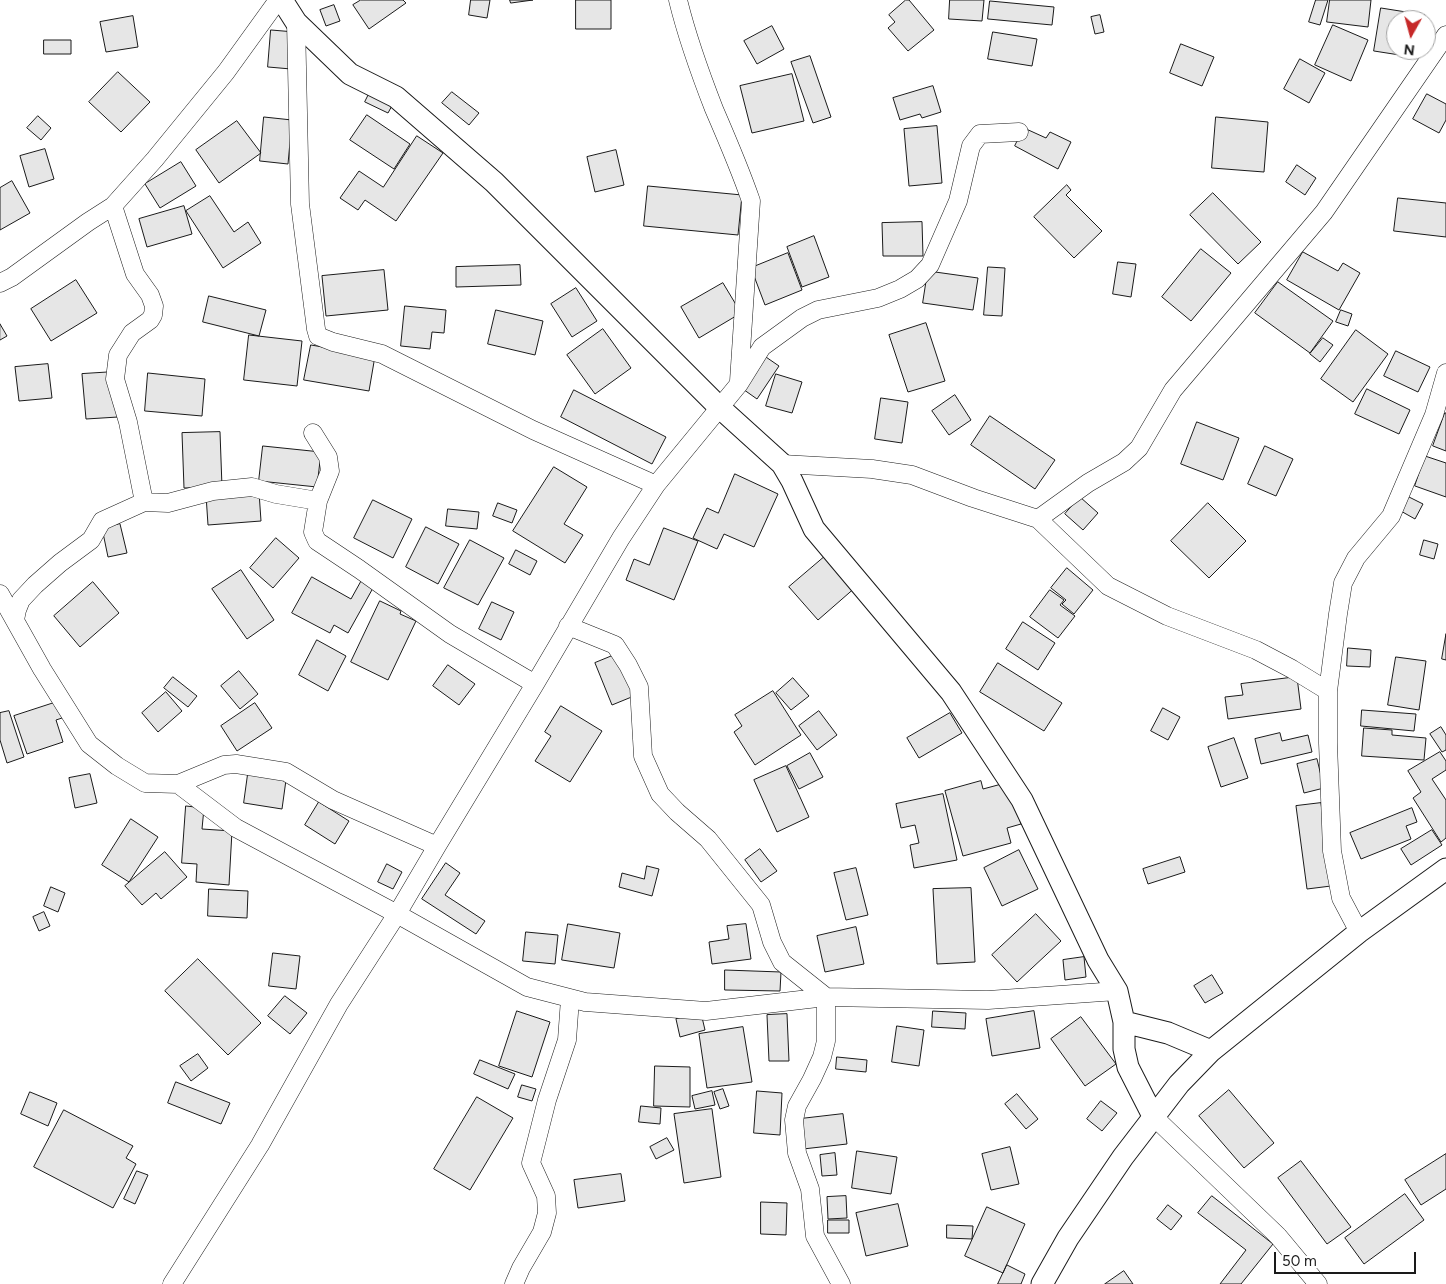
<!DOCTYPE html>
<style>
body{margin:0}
#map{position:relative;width:1446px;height:1284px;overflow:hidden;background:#fff;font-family:Figtree,sans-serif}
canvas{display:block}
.north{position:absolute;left:1386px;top:10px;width:50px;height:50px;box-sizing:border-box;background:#fff;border:1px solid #a3a3a3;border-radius:50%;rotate:187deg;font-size:14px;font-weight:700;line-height:20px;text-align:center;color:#1a1a1a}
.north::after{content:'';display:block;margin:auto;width:18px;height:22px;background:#c62828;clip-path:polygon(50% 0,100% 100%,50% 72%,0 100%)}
.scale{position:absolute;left:1274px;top:1252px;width:142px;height:22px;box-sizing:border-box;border:2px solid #1a1a1a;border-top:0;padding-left:6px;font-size:15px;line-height:18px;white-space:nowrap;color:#1a1a1a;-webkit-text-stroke:4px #fff;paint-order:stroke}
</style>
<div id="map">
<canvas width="1446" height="1284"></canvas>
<div class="north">N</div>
<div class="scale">50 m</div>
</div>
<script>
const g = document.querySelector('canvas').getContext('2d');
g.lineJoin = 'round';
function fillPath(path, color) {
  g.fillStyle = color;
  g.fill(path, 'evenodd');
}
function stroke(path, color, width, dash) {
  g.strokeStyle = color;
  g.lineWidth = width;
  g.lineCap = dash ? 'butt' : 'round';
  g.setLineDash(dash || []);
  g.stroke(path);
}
const building = new Path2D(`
 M361 0H403L406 3 369 29 353 5Z
 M471 0H490L487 18 469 15Z
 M510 0H533L511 3Z
 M576 0H611V29H576Z
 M906 0H909L934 30 908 51 888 28 895 22 889 15Z
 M950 0H984L982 21 949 19Z
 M1316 0H1328L1320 25 1309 22Z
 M1330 0H1371L1368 27 1327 22Z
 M990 1 1054 7 1052 25 988 19Z
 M334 5 340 21 326 26 320 10Z
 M1381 8 1425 15 1424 20H1396V50H1420L1419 58 1374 51Z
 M1100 15 1104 32 1095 34 1091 17Z
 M133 16 138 47 106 52 100 22Z
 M1333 25 1368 40 1351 81 1315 65Z
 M772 26 784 49 757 64 744 41Z
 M271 30 295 32 291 69 268 67Z
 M993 32 1037 39 1032 66 988 59Z
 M44 40H71V54H44Z
 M1181 44 1214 57 1202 86 1170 73Z
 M810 56 831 117 813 123 791 62Z
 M1300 59 1325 73 1309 103 1284 89Z
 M118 72 150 102 121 132 89 102Z
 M792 74 804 121 752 133 740 86Z
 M933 86 941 112 922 118 920 114 900 120 893 98Z
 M371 90 394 102 388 113 365 102Z
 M452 92 479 113 469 125 442 103Z
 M1427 94 1446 104V120L1439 133 1413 119Z
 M367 115 410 144 394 169 350 140Z
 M38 116 51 128 41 140 27 128Z
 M264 117 292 120 288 164 260 161Z
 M1216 117 1268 122 1264 172 1212 168Z
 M237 121 261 153 219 183 196 150Z
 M937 126 942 183 909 186 904 129Z
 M1024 128 1046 138 1050 132 1071 142 1058 169 1015 146Z
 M417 136 443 153 396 221 365 200 358 210 340 198 359 171 383 187Z
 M45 149 54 179 29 187 20 156Z
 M616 150 624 185 595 192 587 157Z
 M181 162 196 186 160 208 145 184Z
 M1297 165 1316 178 1305 195 1286 182Z
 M12 181 30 213 0 230V188Z
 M1067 185 1071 190 1066 195 1102 231 1074 258 1034 217Z
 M648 186 742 195 738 235 644 226Z
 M1213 193 1261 242 1238 264 1190 215Z
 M210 196 234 232 248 222 261 243 223 268 186 211Z
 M1398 198 1446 203V237L1394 231Z
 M184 206 192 234 147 247 139 219Z
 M922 222 923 256H883L882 223Z
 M814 236 829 277 802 287 787 247Z
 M1201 249 1231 273 1191 321 1162 297Z
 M1303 252 1338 271 1343 263 1360 273 1339 310 1287 280Z
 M788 253 802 290 765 305 751 268Z
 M1118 262 1136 264 1131 297 1113 294Z
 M520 265 521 285 456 287V267Z
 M988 267 1005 268 1002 316 984 315Z
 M384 270 388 310 326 316 322 276Z
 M928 271 978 278 973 310 923 303Z
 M76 280 97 313 51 341 31 309Z
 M1278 282 1333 321 1310 353 1255 313Z
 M723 283 741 313 699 338 681 307Z
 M576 288 597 321 572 337 551 304Z
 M209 296 266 310 259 336 203 322Z
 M405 306 446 310 444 333 432 332 430 349 401 346Z
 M496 310 543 321 535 355 488 344Z
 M1341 310 1352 314 1348 326 1336 322Z
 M926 323 945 381 908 392 889 335Z
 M0 324 7 336 0 340Z
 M603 329 631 368 595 394 567 355Z
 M1356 330 1388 354 1353 402 1321 379Z
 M249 335 302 341 297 386 244 380Z
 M1323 338 1333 345 1320 362 1310 354Z
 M311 345 375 356 369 391 304 380Z
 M1396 351 1430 367 1418 392 1384 376Z
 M763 355 779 366 757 399 740 387Z
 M48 364 52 398 19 401 15 367Z
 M114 372 118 417 86 419 82 374Z
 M148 373 205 379 202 416 145 411Z
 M776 374 802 382 792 413 766 406Z
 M1367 389 1410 410 1399 434 1355 414Z
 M574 390 666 437 652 464 561 417Z
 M955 395 971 420 949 435 932 411Z
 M881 398 908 402 902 443 875 439Z
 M1445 413H1446V451L1433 446Z
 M990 416 1055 460 1035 489 971 445Z
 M1197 422 1239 438 1223 480 1181 464Z
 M220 432 222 487 184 488 182 433Z
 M263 446 321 452 317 487 259 481Z
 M1265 446 1293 459 1276 496 1248 484Z
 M1425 456 1446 463V497L1415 486Z
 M554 467 587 487 564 524 583 535 565 563 513 531Z
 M735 474 778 494 754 547 724 534 717 549 693 538 707 508 718 513Z
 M259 492 261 521 208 525 206 495Z
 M1407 496 1423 504 1415 519 1399 510Z
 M1080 497 1098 513 1083 530 1065 514Z
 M373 500 412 519 393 558 354 538Z
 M498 503 517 510 512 523 493 516Z
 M1208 503 1246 541 1209 578 1171 541Z
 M448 509 479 512 477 529 446 526Z
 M120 524 127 553 108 557 102 528Z
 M426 527 459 544 438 584 406 567Z
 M664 528 698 541 674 600 626 580 634 559 649 565Z
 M276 538 299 558 273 588 250 568Z
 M470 540 504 558 478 605 444 588Z
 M1424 540 1438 544 1434 559 1420 555Z
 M516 550 537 561 530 575 509 564Z
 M829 553 857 586 818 620 789 587Z
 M1067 568 1093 590 1074 614 1062 604 1066 600 1051 588Z
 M241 570 274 620 247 639 212 589Z
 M312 577 351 599 361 581 373 588 348 633 334 625 330 633 292 613Z
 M93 582 119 613 80 647 54 616Z
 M1050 590 1064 600 1060 605 1075 616 1058 638 1030 617Z
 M380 601 401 611 400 614 416 621 388 680 351 662Z
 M492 602 514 612 501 640 479 629Z
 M1023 622 1055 643 1038 670 1006 649Z
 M1446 634V660L1442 659Z
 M317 640 346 656 328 691 299 675Z
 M1348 648 1371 650 1370 667 1347 666Z
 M617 654 634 696 612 705 595 663Z
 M1396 657 1426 661 1419 710 1388 705Z
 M998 663 1062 703 1044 731 980 692Z
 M448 665 475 684 459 705 433 686Z
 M239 671 258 694 240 709 221 686Z
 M173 677 197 696 188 707 164 688Z
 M1297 677 1301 709 1228 719 1225 697 1243 695 1241 684Z
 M793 678 809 696 791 710 776 693Z
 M773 691 801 735 755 765 734 732 742 726 735 715Z
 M166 692 182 711 158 732 142 713Z
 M60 701 65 717 56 720 63 742 27 754 14 716Z
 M255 703 272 728 237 751 221 726Z
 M561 706 602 731 570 782 535 761 551 736 545 732Z
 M1163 708 1180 717 1168 740 1151 731Z
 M1362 710 1416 714 1414 731 1361 726Z
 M9 711 24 757 7 763 0 740V713Z
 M819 711 837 735 817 750 799 726Z
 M950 713 962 733 919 758 907 738Z
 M1441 727 1446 735V750L1442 752 1430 734Z
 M1364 728 1392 730V735L1426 738 1424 760 1362 756Z
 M1280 733 1282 741 1308 735 1312 752 1261 764 1255 739Z
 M1234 738 1248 778 1221 787 1208 747Z
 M1440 752 1446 761V770L1432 779 1446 800V838L1441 842 1413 798 1421 792 1408 771Z
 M810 753 823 777 799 789 787 766Z
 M1317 759 1324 788 1304 793 1297 764Z
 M786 766 809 817 777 832 754 780Z
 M90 774 97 803 75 808 69 778Z
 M248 774 286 780 282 809 244 803Z
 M981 781 983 789 1009 782 1021 824 1007 828 1011 843 963 856 945 791Z
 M943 794 957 860 914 868 910 845 919 843 915 825 901 828 896 804Z
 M319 802 349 821 335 844 305 825Z
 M1321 803 1331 886 1307 889 1296 806Z
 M186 806 204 808 202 829 232 831 229 885 196 882 197 864 182 863Z
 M1412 808 1417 822 1406 826 1411 839 1361 859 1350 833Z
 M131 819 158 837 129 882 102 865Z
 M1432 830 1442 845 1411 865 1401 849Z
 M760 849 777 871 761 882 745 860Z
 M1019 850 1038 889 1002 906 984 868Z
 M165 852 187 877 161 899 156 893 142 905 125 886Z
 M1180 857 1185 872 1148 884 1143 869Z
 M446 863 460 873 445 895 485 921 476 934 422 899Z
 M387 864 402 872 393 889 378 882Z
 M647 866 659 869 652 896 619 887 622 873 644 879Z
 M856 868 868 915 846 920 834 873Z
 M51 887 65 893 58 912 44 906Z
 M971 888 975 962 937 964 933 889Z
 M209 889 248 891 247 918 208 916Z
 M44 912 50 926 39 931 33 917Z
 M1036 914 1061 941 1017 982 992 955Z
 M568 924 620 933 614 968 562 960Z
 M746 924 751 959 712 964 709 942 729 939 727 926Z
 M856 927 864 964 825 972 817 936Z
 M526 932 558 935 555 964 523 961Z
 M273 953 300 956 296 989 269 986Z
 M1084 957 1086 977 1065 980 1063 960Z
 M198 959 261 1023 228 1055 165 991Z
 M725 970 781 972 780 991 725 990Z
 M1212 975 1223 993 1205 1003 1194 986Z
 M285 996 307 1013 290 1034 268 1016Z
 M517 1011 550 1022 532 1077 499 1066Z
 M933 1011 966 1013 965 1029 932 1027Z
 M1034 1011 1040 1048 992 1056 986 1019Z
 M701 1013 705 1030 680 1037 676 1019Z
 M787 1014 789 1061H769L767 1015Z
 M1081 1017 1116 1064 1085 1086 1051 1039Z
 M897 1026 924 1030 919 1066 892 1062Z
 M743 1027 752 1082 707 1088 699 1034Z
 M198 1054 208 1068 191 1081 180 1066Z
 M837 1057 867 1060 866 1072 836 1069Z
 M480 1060 515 1074 508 1089 474 1074Z
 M655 1066 690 1067V1107L654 1106Z
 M176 1082 230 1103 221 1124 168 1103Z
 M522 1085 536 1089 532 1101 518 1097Z
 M723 1089 729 1106 720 1109 714 1092Z
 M1229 1090 1274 1143 1244 1168 1199 1116Z
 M712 1091 715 1105 695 1109 692 1096Z
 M757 1091 782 1093 780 1135 754 1133Z
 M30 1092 57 1103 48 1126 21 1114Z
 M1017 1094 1038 1119 1026 1129 1005 1104Z
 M477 1097 513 1118 470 1190 434 1169Z
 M1101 1101 1117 1113 1102 1131 1087 1119Z
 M641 1106 661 1108 660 1124 639 1122Z
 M712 1109 721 1177 684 1183 674 1114Z
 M64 1110 133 1146 126 1158 136 1164 113 1208 34 1167Z
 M843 1114 847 1144 803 1149 800 1119Z
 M667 1138 674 1150 656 1159 650 1147Z
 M1010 1147 1019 1184 991 1190 982 1154Z
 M857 1151 897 1157 891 1194 852 1188Z
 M835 1153 837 1175 822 1176 820 1155Z
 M1446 1154V1189L1421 1205 1405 1180Z
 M1301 1161 1351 1227 1327 1244 1278 1178Z
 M137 1171 148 1175 135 1204 124 1199Z
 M621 1174 625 1201 578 1208 574 1180Z
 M1405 1194 1424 1220 1364 1264 1345 1238Z
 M846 1196 847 1218 828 1219 827 1197Z
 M1212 1196 1273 1244 1241 1284H1220L1246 1250 1198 1213Z
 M761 1202 787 1203 786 1235 761 1234Z
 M898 1204 908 1246 866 1256 856 1213Z
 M1168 1205 1182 1216 1171 1230 1157 1219Z
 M987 1207 1025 1224 1003 1273 965 1256Z
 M828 1220H849V1233H828Z
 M947 1225 973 1226 972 1239 947 1238Z
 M1007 1265 1025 1274 1021 1284H998Z
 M1124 1271 1133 1284H1105Z`);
fillPath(building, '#e6e6e6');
stroke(building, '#1a1a1a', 1);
const minor = new Path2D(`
 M678 0C687 37 700 73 714 109 727 139 740 169 751 201L739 381
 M296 22 300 204 316 329 318 336 333 342 382 354 533 430 656 485
 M113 206 135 274 150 295 154 306 153 315 150 320 132 333 118 355 115 379 128 422 144 502
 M0 283 12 277 88 222 113 206 155 159 226 72 278 0
 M313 433 328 457 330 471 318 501 313 532 317 541 359 569 450 634 535 684
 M782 464 872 469 912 475 973 498 1038 519 1108 586 1167 616 1256 650 1292 669 1328 691
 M1038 519 1088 483 1124 462 1139 448 1173 390 1324 212 1446 35
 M0 594 42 669 89 744 117 766 145 783 178 784 224 765 236 764 286 772 333 800 437 846
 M15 620 17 610 21 600 35 585 60 563 91 540 102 521 144 502 168 503 213 491 252 487 276 494 318 501
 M568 626 615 645 628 665 639 687 643 756 660 794 677 812 708 839 761 905 772 942 782 962 826 997
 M178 784 236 828 397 914 527 987 585 1002 706 1011 826 997 988 1000 1117 991
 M1359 932 1341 898 1332 851 1328 743V691L1338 614 1343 583 1356 558 1391 516 1434 415 1446 373
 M826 997V1041L822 1057 812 1079 797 1106 794 1120 797 1153 810 1189 815 1236 841 1284
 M1153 1116 1278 1236 1318 1284
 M172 1284 260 1145 339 1004 397 914 437 846 535 684 621 538 656 485 739 384 762 347 802 318 818 310 878 298 900 289 917 279 930 265 958 201 971 146 980 134 1019 132
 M514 1284 521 1268 542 1232 547 1213 546 1196 531 1163 547 1100 567 1040 570 999`);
const tertiary = new Path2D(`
 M282 0 296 22 350 74 396 97 494 182 719 407 782 464 792 481 814 529 951 692 1022 800 1098 960 1117 991 1124 1022V1049L1128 1067 1153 1116
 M1124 1022 1168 1033 1211 1051
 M1042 1284 1068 1238 1123 1157 1179 1084 1211 1051 1359 932 1446 869`);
stroke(minor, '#1a1a1a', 19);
stroke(tertiary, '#1a1a1a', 23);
stroke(minor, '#fff', 18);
stroke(tertiary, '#fff', 21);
</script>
